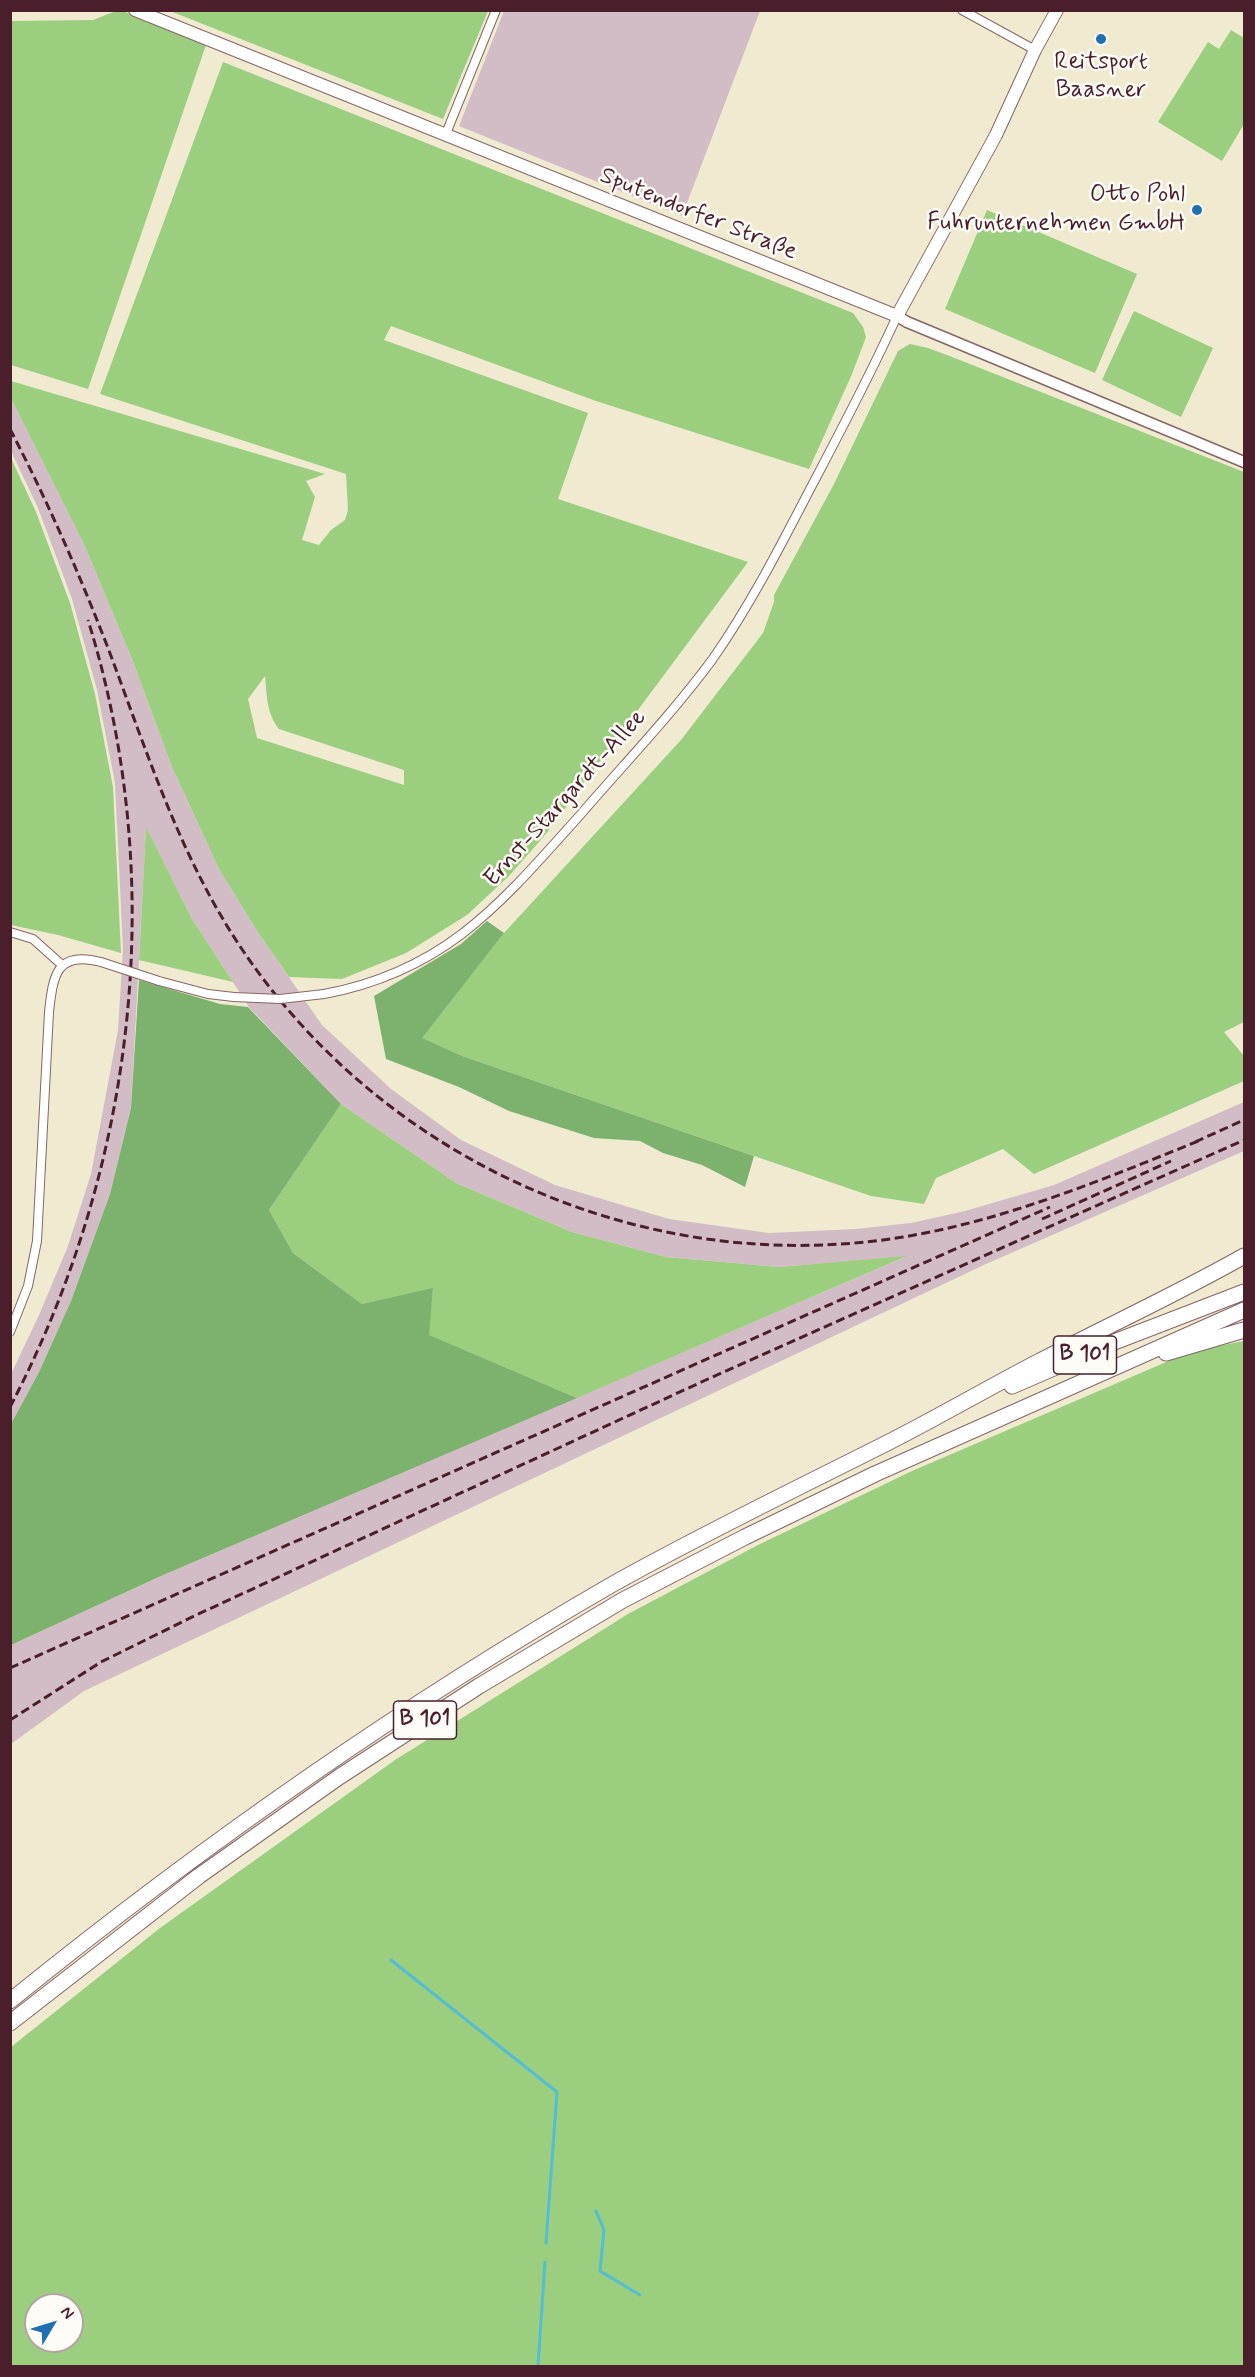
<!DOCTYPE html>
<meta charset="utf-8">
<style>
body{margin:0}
#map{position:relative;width:1255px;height:2377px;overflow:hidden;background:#f0ead1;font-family:Mynerve,sans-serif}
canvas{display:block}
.frame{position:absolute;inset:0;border:12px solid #4a1f2b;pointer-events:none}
.north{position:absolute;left:24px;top:2293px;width:60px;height:60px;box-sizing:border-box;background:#fdfcf7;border:2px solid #b5a4a5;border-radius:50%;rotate:52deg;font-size:16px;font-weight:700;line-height:24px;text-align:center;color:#4a1f2b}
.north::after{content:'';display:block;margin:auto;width:21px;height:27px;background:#1f6fb2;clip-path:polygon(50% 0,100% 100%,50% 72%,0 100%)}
</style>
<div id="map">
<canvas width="1255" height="2377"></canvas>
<div class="frame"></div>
<div class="north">N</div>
</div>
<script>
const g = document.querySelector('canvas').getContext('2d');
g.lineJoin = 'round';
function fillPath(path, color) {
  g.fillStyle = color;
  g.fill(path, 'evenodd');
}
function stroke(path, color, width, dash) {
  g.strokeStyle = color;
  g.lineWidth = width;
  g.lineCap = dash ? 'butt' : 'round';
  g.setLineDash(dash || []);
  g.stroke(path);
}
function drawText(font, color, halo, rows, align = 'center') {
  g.font = font + ' Mynerve,sans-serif';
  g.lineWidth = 5;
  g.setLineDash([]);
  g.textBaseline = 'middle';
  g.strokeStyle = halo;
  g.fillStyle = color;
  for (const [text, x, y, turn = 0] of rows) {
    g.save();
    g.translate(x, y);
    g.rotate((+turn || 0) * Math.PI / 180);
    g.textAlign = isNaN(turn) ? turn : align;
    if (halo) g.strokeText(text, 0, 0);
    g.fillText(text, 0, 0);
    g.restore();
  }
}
fillPath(new Path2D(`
 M504 11H760L682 216 459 126Z
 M11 398 84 544 132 659 172 767 219 869 257 931 322 1025 391 1089 461 1140 555 1185 669 1219 769 1233 856 1229 911 1223 965 1211 1054 1185 1244 1102V1151L986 1264 84 1691 11 1744V1645L161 1576 905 1257 779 1267 666 1257 572 1232 456 1183 341 1104 249 1007 192 919 146 828 131 1108 110 1194 71 1301 39 1372 11 1424V1374L39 1315 68 1246 91 1174 118 1030 123 949 115 783 97 690 72 599 38 508 11 451Z`), '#d2bdc6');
fillPath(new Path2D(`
 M116 11H123L206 45 88 389 11 365 10 21 93 20Z
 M170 11H488L443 119Z
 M1231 30 1244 38V124L1222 161 1158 122 1208 42 1219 49Z
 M223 62 853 313 863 327 866 337 852 374 809 469 596 401 391 326 384 340 588 413 558 499 748 562 545 835 509 876 467 915 406 953 342 979 289 977 257 931 219 869 172 767 132 659 84 544 11 398V381L325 474 306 481 315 497 302 540 319 545 331 530 345 520 348 510 346 474 100 394ZM265 676C267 696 266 712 279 729L404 770V785L257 738 248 699Z
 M987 210 1137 274 1095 373 945 309Z
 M1134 311 1213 348 1181 417 1102 380Z
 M910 344 928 348 947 355 1244 472V1022L1224 1032 1244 1056V1081L1034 1174 1003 1149 936 1178 924 1204 871 1196 462 1056 421 1038 504 933 681 740 763 633 774 602V595L834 484 898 351Z
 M11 458 36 512 70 603 95 694 113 787 121 953 58 935 11 925Z
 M146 827 192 919 233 982 139 960Z
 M341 1104 456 1183 572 1232 666 1257 779 1267 907 1256 577 1398 428 1335 433 1289 362 1304 293 1253 269 1210Z
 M1244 1341V2366H11V2047L160 1928 395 1760 628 1614 758 1545 912 1471 1192 1351ZM36 2305H72V2341H36Z`), '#9bce7f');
fillPath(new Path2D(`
 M487 921 504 933 422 1038 462 1056 754 1156 745 1187 702 1165 663 1153 640 1141 594 1138 509 1111 459 1087 386 1059 374 996 461 944Z
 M139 980 220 1004 248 1007 341 1104 269 1210 293 1253 362 1304 433 1288 429 1335 577 1398 161 1576 11 1645V1424L39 1372 71 1301 110 1194 131 1108Z`), '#7cb16e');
stroke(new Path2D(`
 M391 1960 557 2092 546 2243
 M596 2211 604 2230 600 2271 640 2295
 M538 2366 545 2262`), '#54bdd1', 3);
const minor = new Path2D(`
 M962 10 1035 50
 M445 136 496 10
 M10 932 33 939 62 965
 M159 981 208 994 234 997
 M324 994C447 971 502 902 581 814 625 763 672 714 712 660 749 607 779 549 808 493 839 434 870 376 897 316
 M10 1332 28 1286 37 1241 49 1012C53 976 56 950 101 962`);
const tertiary = new Path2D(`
 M897 316 907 322 1244 462`);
const secondary = new Path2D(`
 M135 10 897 316 996 135 1035 50 1057 10`);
const trunk = new Path2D(`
 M1166 1353 1244 1330
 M1012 1386 1109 1344 1244 1292
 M10 2001C200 1847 401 1706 613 1584 704 1533 798 1488 891 1441 940 1416 988 1388 1038 1362 1107 1326 1177 1294 1244 1256
 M10 2023 199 1876 339 1777 479 1686 623 1600 745 1537 875 1474 1244 1310`);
stroke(minor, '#846665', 10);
stroke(tertiary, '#846665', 13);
stroke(secondary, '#846665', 14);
stroke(trunk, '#846665', 17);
stroke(minor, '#fff', 8);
stroke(tertiary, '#fff', 10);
stroke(secondary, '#fff', 12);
stroke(trunk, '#fff', 15);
stroke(new Path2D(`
 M10 429C47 500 79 573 108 648 140 733 168 820 212 900 346 1144 628 1282 903 1237 1007 1220 1104 1179 1201 1140
 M1195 1142 1244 1120
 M1042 1219 1171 1161
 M10 1407C136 1167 169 880 88 620
 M10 1668 1050 1207
 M10 1720 101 1662 194 1616 708 1379 1244 1140`), '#4a1f2b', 3, [9, 4.5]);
const minorBridge = new Path2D(`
 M101 962 159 981
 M234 997 280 999 324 994`);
stroke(minorBridge, '#846665', 10, []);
stroke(minorBridge, '#fff', 8);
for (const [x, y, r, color] of [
 [1101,39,6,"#1f6fb2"],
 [1197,210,6,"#1f6fb2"]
]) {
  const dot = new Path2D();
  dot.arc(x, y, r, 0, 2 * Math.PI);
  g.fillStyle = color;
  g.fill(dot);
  stroke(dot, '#fdfcf7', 2);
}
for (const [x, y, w] of [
 [1085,1355,63],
 [425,1720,63]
]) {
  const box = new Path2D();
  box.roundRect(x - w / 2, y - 19, w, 38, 4.5);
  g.fillStyle = '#fdfcf7';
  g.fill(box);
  stroke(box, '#4a1f2b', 1.5);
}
drawText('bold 22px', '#4a1f2b', null, [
 ["B 101",1085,1355],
 ["B 101",425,1720]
]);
drawText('24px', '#4a1f2b', '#fdfcf7', [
 ["Reitsport",1101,63],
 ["Baasner",1101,91],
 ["Otto Pohl",1185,196,"right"],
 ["Fuhrunternehmen GmbH",1185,224,"right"]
]);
drawText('24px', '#4a1f2b', '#fdfcf7', [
 ["Sputendorfer Straße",698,215,22],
 ["Ernst-Stargardt-Allee",566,799,-48]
]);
</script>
